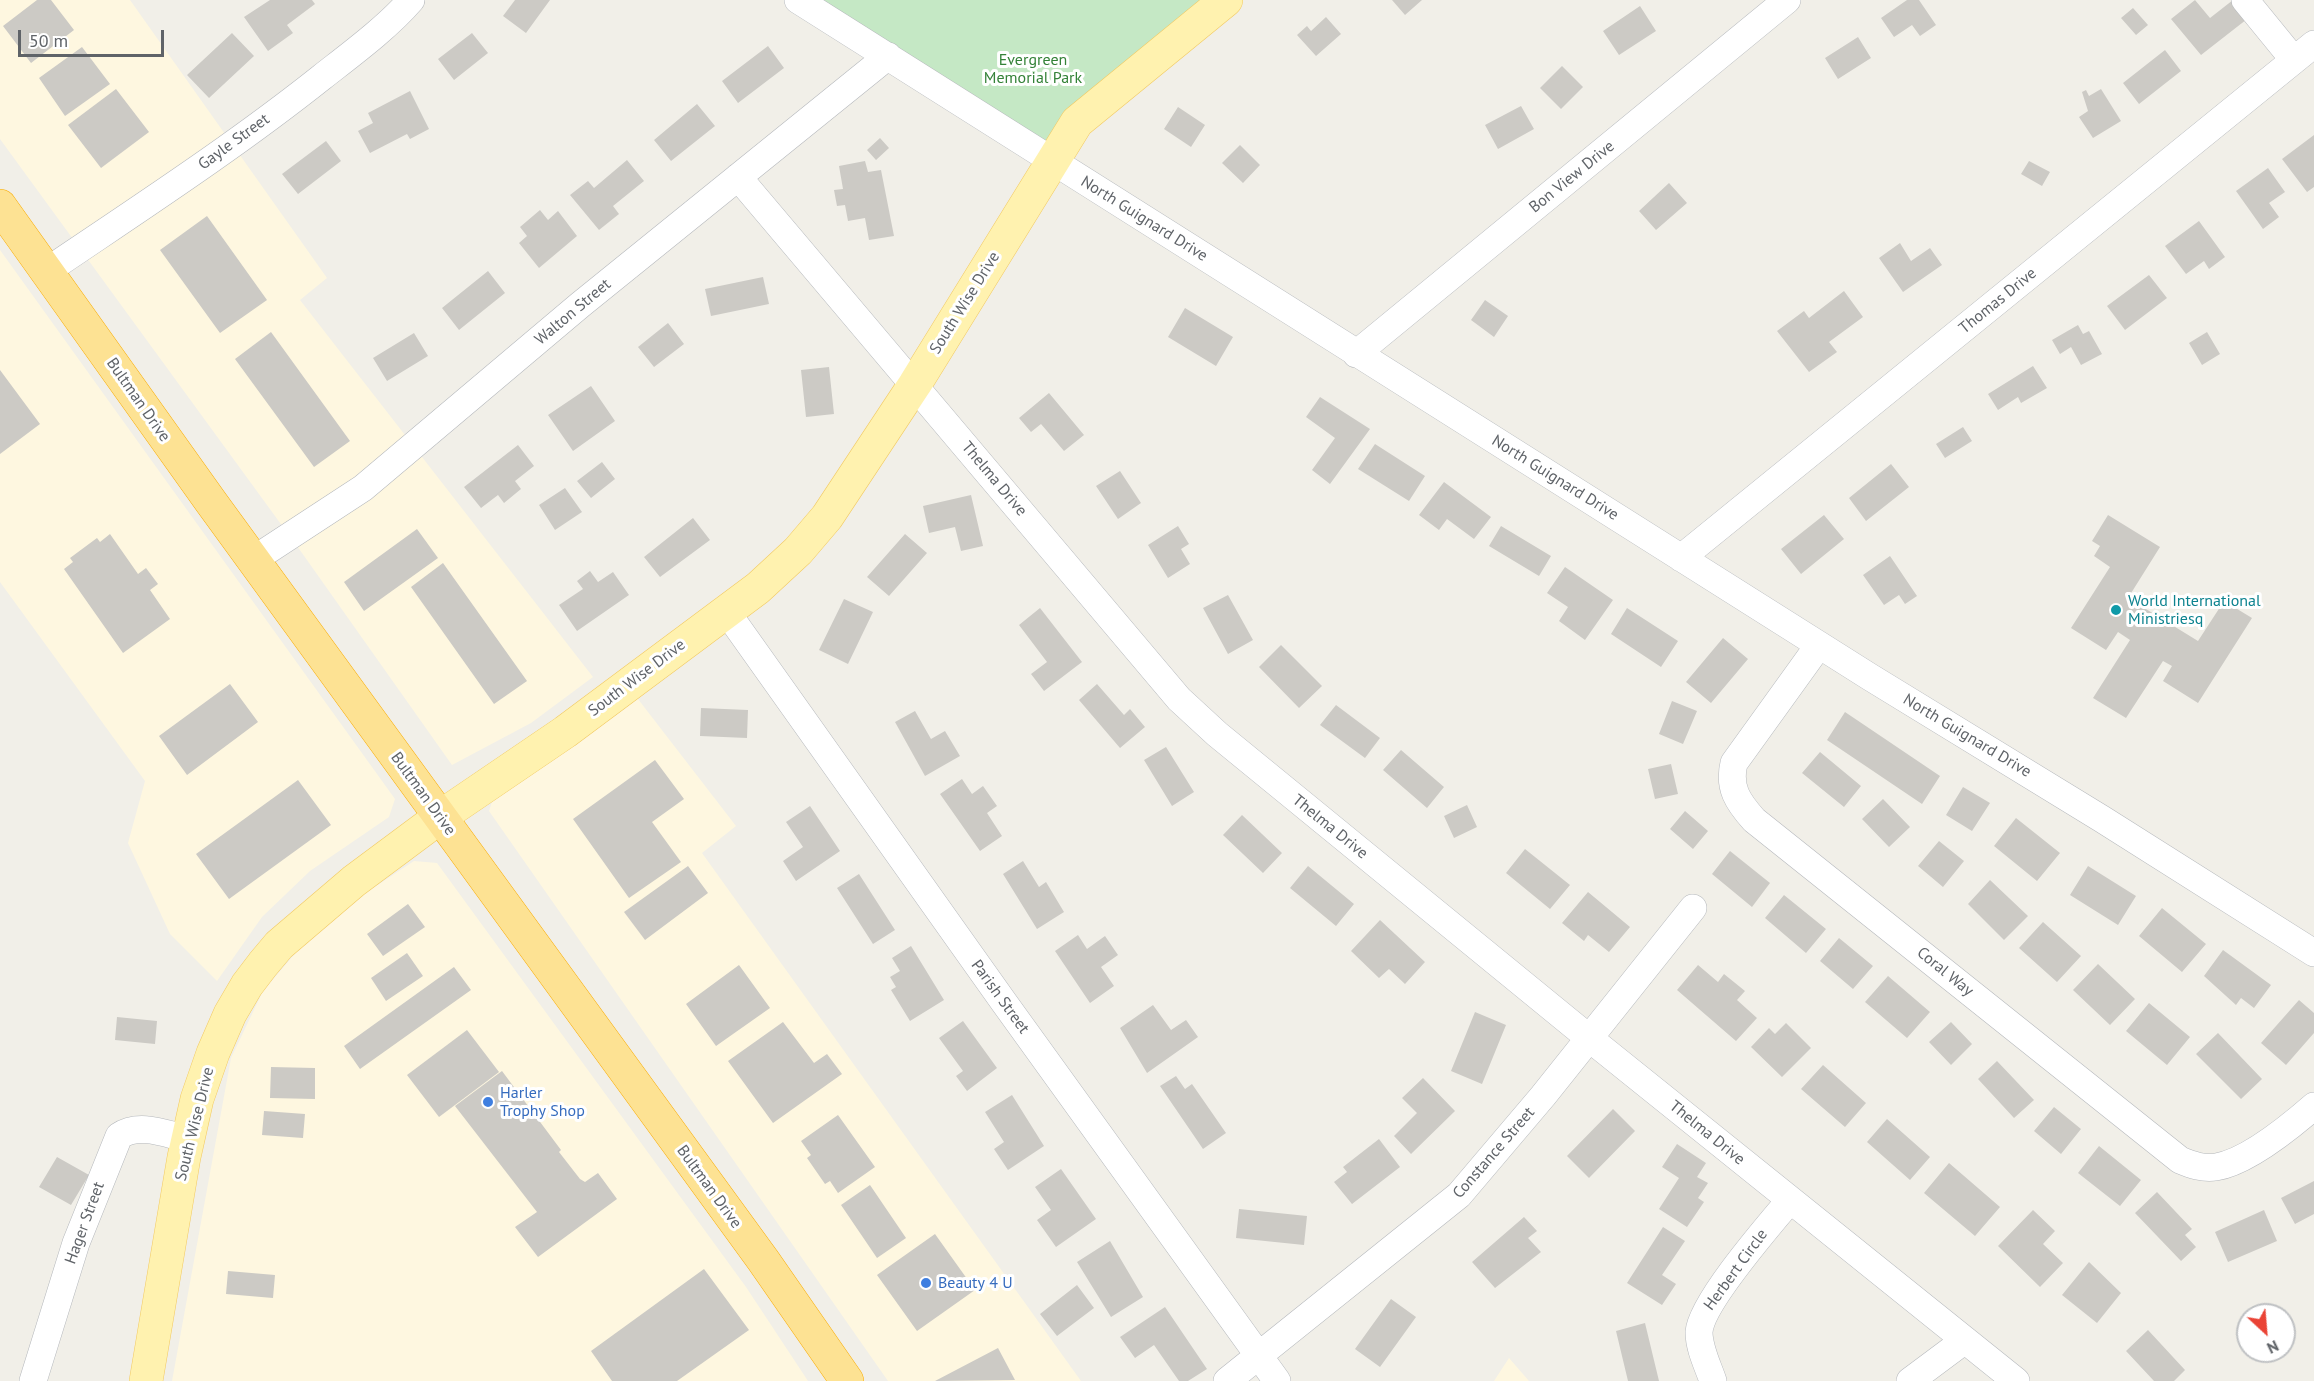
<!DOCTYPE html>
<style>
body{margin:0}
#map{position:relative;width:2314px;height:1381px;overflow:hidden;background:#f1efe8;font-family:"PT Sans",sans-serif}
canvas{display:block}
.north{position:absolute;left:2236px;top:1303px;width:60px;height:60px;box-sizing:border-box;background:#fff;border:2px solid #bfc1c3;border-radius:50%;rotate:154deg;font-size:16px;font-weight:700;line-height:24px;text-align:center;color:#5f6368}
.north::after{content:'';display:block;margin:auto;width:21px;height:27px;background:#ea4335;clip-path:polygon(50% 0,100% 100%,50% 72%,0 100%)}
.scale{position:absolute;left:18px;top:30px;width:146px;height:27px;box-sizing:border-box;border:3px solid #5f6368;border-top:0;padding-left:8px;font-size:18px;line-height:21px;white-space:nowrap;color:#5f6368;-webkit-text-stroke:4px #fff;paint-order:stroke}
</style>
<div id="map">
<canvas width="2314" height="1381"></canvas>
<div class="north">N</div>
<div class="scale">50 m</div>
</div>
<script>
const g = document.querySelector('canvas').getContext('2d');
g.lineJoin = 'round';
function fillPath(path, color) {
  g.fillStyle = color;
  g.fill(path, 'evenodd');
}
function stroke(path, color, width, dash) {
  g.strokeStyle = color;
  g.lineWidth = width;
  g.lineCap = dash ? 'butt' : 'round';
  g.setLineDash(dash || []);
  g.stroke(path);
}
function drawText(font, color, halo, rows, align = 'center') {
  g.font = font + ' "PT Sans",sans-serif';
  g.lineWidth = 6;
  g.setLineDash([]);
  g.textBaseline = 'middle';
  g.strokeStyle = halo;
  g.fillStyle = color;
  for (const [text, x, y, turn = 0] of rows) {
    g.save();
    g.translate(x, y);
    g.rotate((+turn || 0) * Math.PI / 180);
    g.textAlign = isNaN(turn) ? turn : align;
    if (halo) g.strokeText(text, 0, 0);
    g.fillText(text, 0, 0);
    g.restore();
  }
}
fillPath(new Path2D(`
 M0 0H130L327 278 300 300 593 677 531 723 452 765 302 553 0 139Z
 M0 250 395 799 389 817 310 871 262 917 217 981 170 934 128 843 145 781 0 582Z
 M631 690 736 826 702 853 1081 1381H888L489 811 495 792Z
 M414 861 437 863 746 1287 808 1381H172L231 1058 263 991 323 921Z
 M1509 1358 1529 1381H1494Z`), '#fef7e0');
fillPath(new Path2D(`
 M797 0H1226L1051 161Z`), '#c5e8c5');
fillPath(new Path2D(`
 M37 0H51L74 30 31 63 3 26Z
 M270 0H312L315 4 287 25 293 33 268 51 244 17Z
 M515 0H550L526 33 503 16Z
 M1392 0H1422L1405 15Z
 M1907 0H1919L1936 25 1920 36 1912 25 1894 37 1881 18Z
 M2195 0 2210 18 2233 0 2251 16 2201 55 2171 19Z
 M1640 6 1656 31 1619 55 1603 31Z
 M2133 8 2148 25 2136 35 2121 18Z
 M1326 17 1341 34 1316 56 1297 35 1307 26 1311 31Z
 M232 33 254 56 209 98 187 75Z
 M472 33 488 53 454 80 438 59Z
 M1858 37 1871 58 1838 79 1825 58Z
 M768 46 784 68 738 103 722 81Z
 M82 47 110 84 65 116 39 78Z
 M2165 50 2181 71 2139 104 2123 83Z
 M1562 66 1583 87 1561 109 1540 88Z
 M116 89 149 132 101 168 68 125Z
 M2101 89 2121 121 2093 138 2079 117 2088 111 2082 92 2086 90 2089 96Z
 M410 91 429 129 410 139 407 134 370 153 358 131 373 123 368 113Z
 M697 104 715 126 671 161 654 140Z
 M1521 106 1534 129 1498 149 1485 125Z
 M1178 107 1205 125 1191 147 1164 129Z
 M2314 135V187L2307 192 2282 159Z
 M880 138 889 148 876 160 867 150Z
 M326 141 341 161 298 194 282 174Z
 M1240 145 1260 165 1243 183 1222 163Z
 M627 160 644 181 613 206 619 214 599 230 570 195 588 181 594 188Z
 M865 161 868 172 881 170 894 236 869 240 865 218 848 221 845 205 837 206 834 190 843 189 839 166Z
 M2029 161 2050 172 2042 186 2021 174Z
 M2268 168 2285 192 2269 203 2279 217 2263 229 2236 191Z
 M1669 183 1687 203 1656 230 1639 211Z
 M540 210 548 220 558 211 577 236 539 268 519 243 527 236 520 227Z
 M207 216 267 300 220 333 160 250Z
 M2199 221 2225 257 2209 269 2204 261 2186 274 2165 246Z
 M1900 243 1911 261 1930 248 1942 265 1903 292 1879 258Z
 M488 271 505 293 459 330 442 308Z
 M2149 275 2167 298 2125 330 2107 306Z
 M763 277 769 304 711 316 705 289Z
 M1844 291 1863 317 1829 342 1837 352 1809 372 1777 331 1804 311 1809 318Z
 M1485 300 1508 316 1494 337 1471 320Z
 M1185 308 1233 337 1216 366 1168 337Z
 M668 323 684 344 654 367 638 347Z
 M2078 325 2083 334 2089 331 2102 354 2081 365 2071 347 2060 354 2052 340Z
 M271 332 350 441 314 467 235 359Z
 M2207 332 2220 354 2202 365 2189 343Z
 M414 333 428 356 387 381 373 358Z
 M2033 366 2047 388 2021 403 2018 397 1998 410 1988 394Z
 M829 367 834 414 806 417 801 370Z
 M0 370 40 424 0 454Z
 M591 386 615 421 573 451 548 415Z
 M1049 393 1084 435 1064 451 1041 424 1031 432 1019 418Z
 M1320 397 1370 429 1330 484 1312 470 1335 438 1306 417Z
 M1963 427 1972 441 1945 458 1936 444Z
 M1375 444 1425 476 1409 501 1358 469Z
 M518 445 534 466 515 481 521 489 504 503 498 495 481 508 464 487Z
 M602 462 615 479 591 498 577 481Z
 M1891 464 1909 487 1866 521 1849 498Z
 M1120 471 1141 503 1118 519 1096 486Z
 M1444 482 1491 517 1474 539 1447 519 1439 530 1419 515Z
 M565 488 582 512 555 530 539 505Z
 M971 495 983 546 961 551 955 527 929 533 923 506Z
 M1824 515 1844 539 1801 574 1781 549Z
 M2108 515 2160 547 2128 598 2198 641 2224 601 2252 618 2198 703 2163 681 2172 666 2163 661 2126 718 2093 698 2130 640 2118 632 2106 650 2071 628 2110 567 2094 556 2100 546 2092 541Z
 M693 518 710 540 660 577 644 557Z
 M1178 526 1189 544 1181 549 1190 564 1168 578 1148 545Z
 M1501 526 1551 556 1539 576 1489 546Z
 M417 529 438 558 364 611 344 582Z
 M110 534 138 574 146 568 158 584 150 590 170 619 123 653 64 569 73 562 70 558 97 538 100 542Z
 M905 534 927 553 889 596 867 577Z
 M1890 556 1917 596 1905 604 1899 595 1884 605 1863 575Z
 M443 563 527 681 494 704 411 587Z
 M1565 567 1613 600 1585 640 1559 621 1568 607 1547 593Z
 M590 571 598 582 613 572 629 595 577 631 559 605 583 589 577 581Z
 M1228 595 1253 640 1228 654 1203 608Z
 M844 599 873 612 848 664 819 650Z
 M1040 608 1082 662 1044 691 1031 674 1047 662 1019 625Z
 M1627 608 1678 641 1661 667 1611 634Z
 M1723 638 1748 659 1711 703 1686 682Z
 M1281 645 1322 686 1299 708 1259 667Z
 M230 684 258 722 187 775 159 736Z
 M1097 684 1124 715 1130 709 1145 727 1120 748 1079 700Z
 M1672 701 1697 711 1683 744 1659 734Z
 M1336 705 1380 738 1365 758 1320 725Z
 M701 708 748 710 747 738 700 736Z
 M915 711 931 739 945 731 960 756 925 776 895 722Z
 M1845 712 1940 776 1922 804 1827 740Z
 M1166 747 1194 792 1172 806 1144 760Z
 M1401 750 1444 787 1427 808 1383 770Z
 M1820 752 1861 786 1844 807 1802 773Z
 M655 760 684 799 652 822 681 862 629 898 573 819Z
 M1671 764 1678 794 1655 799 1648 769Z
 M962 779 972 794 983 786 997 806 987 813 1002 836 980 851 940 794Z
 M298 780 331 825 229 899 196 854Z
 M1963 787 1990 803 1972 831 1946 815Z
 M1883 799 1910 827 1889 847 1862 819Z
 M1467 805 1477 827 1454 838 1444 816Z
 M810 806 840 851 796 881 783 861 803 847 786 822Z
 M1685 811 1708 831 1693 849 1670 829Z
 M1242 815 1282 853 1263 873 1223 835Z
 M2016 818 2060 853 2037 881 1994 846Z
 M1939 841 1964 861 1943 887 1918 866Z
 M1525 849 1570 885 1550 909 1506 873Z
 M1730 851 1770 883 1752 907 1712 874Z
 M1023 861 1039 887 1046 882 1064 912 1037 929 1003 874Z
 M688 866 708 893 645 940 624 912Z
 M1308 866 1354 904 1336 926 1290 888Z
 M2088 866 2136 896 2118 925 2070 895Z
 M859 874 895 930 873 944 837 888Z
 M1990 880 2028 916 2004 940 1968 904Z
 M1588 892 1630 927 1609 952 1588 935 1584 941 1562 923Z
 M1784 895 1826 929 1806 953 1765 918Z
 M408 904 425 927 383 956 367 934Z
 M2162 908 2206 944 2182 972 2139 936Z
 M1380 920 1425 962 1405 984 1389 969 1379 978 1351 951Z
 M2043 922 2081 956 2057 982 2019 948Z
 M1078 935 1087 949 1105 936 1118 955 1101 967 1114 986 1090 1003 1055 951Z
 M1839 938 1873 966 1853 989 1820 961Z
 M911 946 944 1000 910 1021 891 990 896 987 890 977 900 971 892 958Z
 M2223 950 2271 985 2254 1008 2241 998 2236 1005 2204 976Z
 M407 953 423 976 386 1001 371 978Z
 M2098 964 2135 999 2110 1025 2073 990Z
 M739 965 770 1008 716 1046 686 1004Z
 M1698 965 1718 982 1724 974 1745 991 1737 1000 1757 1018 1736 1041 1677 990Z
 M454 967 471 990 360 1069 344 1046Z
 M1888 976 1930 1012 1907 1038 1865 1002Z
 M2299 1000 2314 1013V1033L2286 1065 2261 1043Z
 M2149 1003 2190 1037 2167 1065 2126 1031Z
 M1153 1005 1171 1030 1186 1020 1198 1037 1147 1073 1120 1028Z
 M1475 1012 1506 1025 1482 1084 1451 1071Z
 M117 1017 157 1021 155 1044 115 1040Z
 M963 1021 997 1068 967 1091 956 1076 963 1071 939 1038Z
 M783 1022 814 1063 827 1054 842 1074 773 1123 728 1061Z
 M1951 1022 1972 1044 1951 1065 1929 1042Z
 M1786 1023 1811 1048 1782 1077 1751 1047 1769 1028 1775 1034Z
 M467 1030 499 1072 439 1117 407 1075Z
 M2218 1033 2262 1079 2241 1099 2196 1054Z
 M1997 1061 2034 1100 2014 1118 1978 1079Z
 M1823 1065 1866 1103 1845 1127 1801 1089Z
 M271 1067 315 1068V1099L270 1098Z
 M502 1071 561 1150 559 1152 580 1179 585 1182 598 1173 617 1199 538 1257 515 1227 537 1212 455 1106Z
 M1176 1076 1185 1089 1192 1084 1226 1133 1203 1149 1160 1086Z
 M1423 1078 1455 1111 1411 1154 1394 1136 1417 1113 1402 1098Z
 M1012 1095 1044 1146 1008 1170 994 1149 1004 1142 985 1112Z
 M2054 1107 2081 1129 2061 1154 2034 1131Z
 M1613 1109 1635 1131 1589 1178 1567 1156Z
 M264 1111 305 1114 303 1138 262 1135Z
 M838 1115 875 1167 838 1193 830 1181 825 1184 807 1158 811 1155 801 1141Z
 M1887 1119 1930 1157 1910 1180 1867 1142Z
 M1379 1139 1400 1167 1352 1204 1334 1182 1347 1172 1343 1167Z
 M1677 1144 1706 1163 1697 1177 1708 1183 1698 1198 1704 1202 1687 1227 1659 1209 1679 1178 1662 1167Z
 M2099 1146 2141 1180 2120 1206 2078 1173Z
 M57 1157 89 1175 71 1205 39 1187Z
 M1949 1163 2000 1207 1975 1236 1924 1193Z
 M1061 1169 1096 1219 1056 1247 1037 1220 1051 1210 1035 1187Z
 M2314 1181V1214L2295 1224 2281 1198Z
 M870 1185 906 1238 877 1258 841 1205Z
 M2157 1192 2192 1229 2185 1235 2196 1247 2181 1261 2135 1213Z
 M1239 1209 1307 1216 1304 1245 1236 1238Z
 M2033 1210 2055 1231 2043 1244 2063 1263 2040 1287 1998 1246Z
 M2264 1210 2277 1241 2228 1262 2215 1232Z
 M1524 1217 1537 1231 1528 1238 1541 1252 1495 1288 1472 1262Z
 M1663 1227 1685 1241 1662 1275 1676 1284 1662 1305 1627 1283Z
 M935 1234 975 1290 917 1331 877 1275Z
 M1110 1241 1143 1297 1111 1317 1077 1262Z
 M2089 1262 2121 1293 2097 1323 2062 1295Z
 M704 1269 749 1330 677 1381H612L591 1351Z
 M228 1271 275 1275 273 1298 226 1294Z
 M1077 1285 1094 1308 1057 1336 1040 1314Z
 M1391 1299 1416 1317 1380 1367 1355 1349Z
 M1165 1307 1207 1369 1188 1381H1179L1154 1345 1135 1358 1120 1337Z
 M1645 1323 1659 1381H1628L1616 1331Z
 M2148 1330 2185 1370 2174 1381H2154L2126 1351Z
 M998 1348 1015 1380 935 1381Z`), '#cccac5');
const minor = new Path2D(`
 M798 0 1870 677 2102 819 2314 953
 M2245 0 2294 60
 M738 177 1179 699 1217 734 1589 1038 2016 1381
 M47 271C140 208 234 147 322 77 350 55 388 27 411 0
 M1356 354 1787 0
 M1681 558 2314 44
 M253 560 363 488 580 305 888 56
 M726 611 1003 1001 1277 1381
 M1819 645 1734 763C1728 788 1738 802 1754 820L2180 1160C2192 1165 2203 1169 2216 1167 2247 1162 2291 1126 2314 1106
 M33 1381 76 1243 119 1136C139 1122 166 1134 188 1139
 M1227 1381 1459 1195 1543 1096 1693 908
 M1713 1381C1708 1366 1699 1349 1699 1332 1701 1303 1769 1225 1790 1200
 M1910 1381 1965 1340`);
const major = new Path2D(`
 M146 1381 184 1157 197 1099 213 1053 230 1014 247 985 263 964 279 945 354 881 440 817 565 732 758 588 798 551 827 517 915 384 1077 122 1226 0`);
const highway = new Path2D(`
 M0 206 211 502 763 1260 847 1381`);
stroke(minor, '#b5b8bc', 28);
stroke(major, '#f2c960', 34);
stroke(highway, '#f9ab00', 34);
stroke(minor, '#fff', 27);
stroke(major, '#fff2af', 33);
stroke(highway, '#fde293', 33);
for (const [x, y, r, color] of [
 [2116,610,6,"#0f9aa8"],
 [488,1102,6,"#3f7fe0"],
 [926,1283,6,"#3f7fe0"]
]) {
  const dot = new Path2D();
  dot.arc(x, y, r, 0, 2 * Math.PI);
  g.fillStyle = color;
  g.fill(dot);
  stroke(dot, '#fff', 2);
}
drawText('16px', '#348238', '#fff', [
 ["Evergreen",1033,60],
 ["Memorial Park",1033,78]
]);
drawText('16px', '#5f6368', '#fff', [
 ["Gayle Street",234,142,-36],
 ["Bon View Drive",1572,177,-39],
 ["North Guignard Drive",1144,219,32],
 ["Thomas Drive",1998,301,-39],
 ["South Wise Drive",965,303,-58],
 ["Walton Street",573,312,-40],
 ["Bultman Drive",138,400,55],
 ["North Guignard Drive",1555,478,32],
 ["Thelma Drive",994,479,50],
 ["South Wise Drive",637,678,-37],
 ["North Guignard Drive",1967,736,31],
 ["Bultman Drive",423,794,54],
 ["Thelma Drive",1330,827,39],
 ["Coral Way",1945,972,39],
 ["Parish Street",1000,997,54],
 ["South Wise Drive",195,1124,-76],
 ["Thelma Drive",1707,1133,39],
 ["Constance Street",1494,1153,-49],
 ["Bultman Drive",709,1187,54],
 ["Hager Street",85,1223,-70],
 ["Herbert Circle",1736,1270,-54]
]);
drawText('16px', '#0d838f', '#fff', [
 ["World International",2128,601],
 ["Ministriesq",2128,619]
], 'left');
drawText('16px', '#366cbe', '#fff', [
 ["Harler",500,1093],
 ["Trophy Shop",500,1111],
 ["Beauty 4 U",938,1283]
], 'left');
</script>
